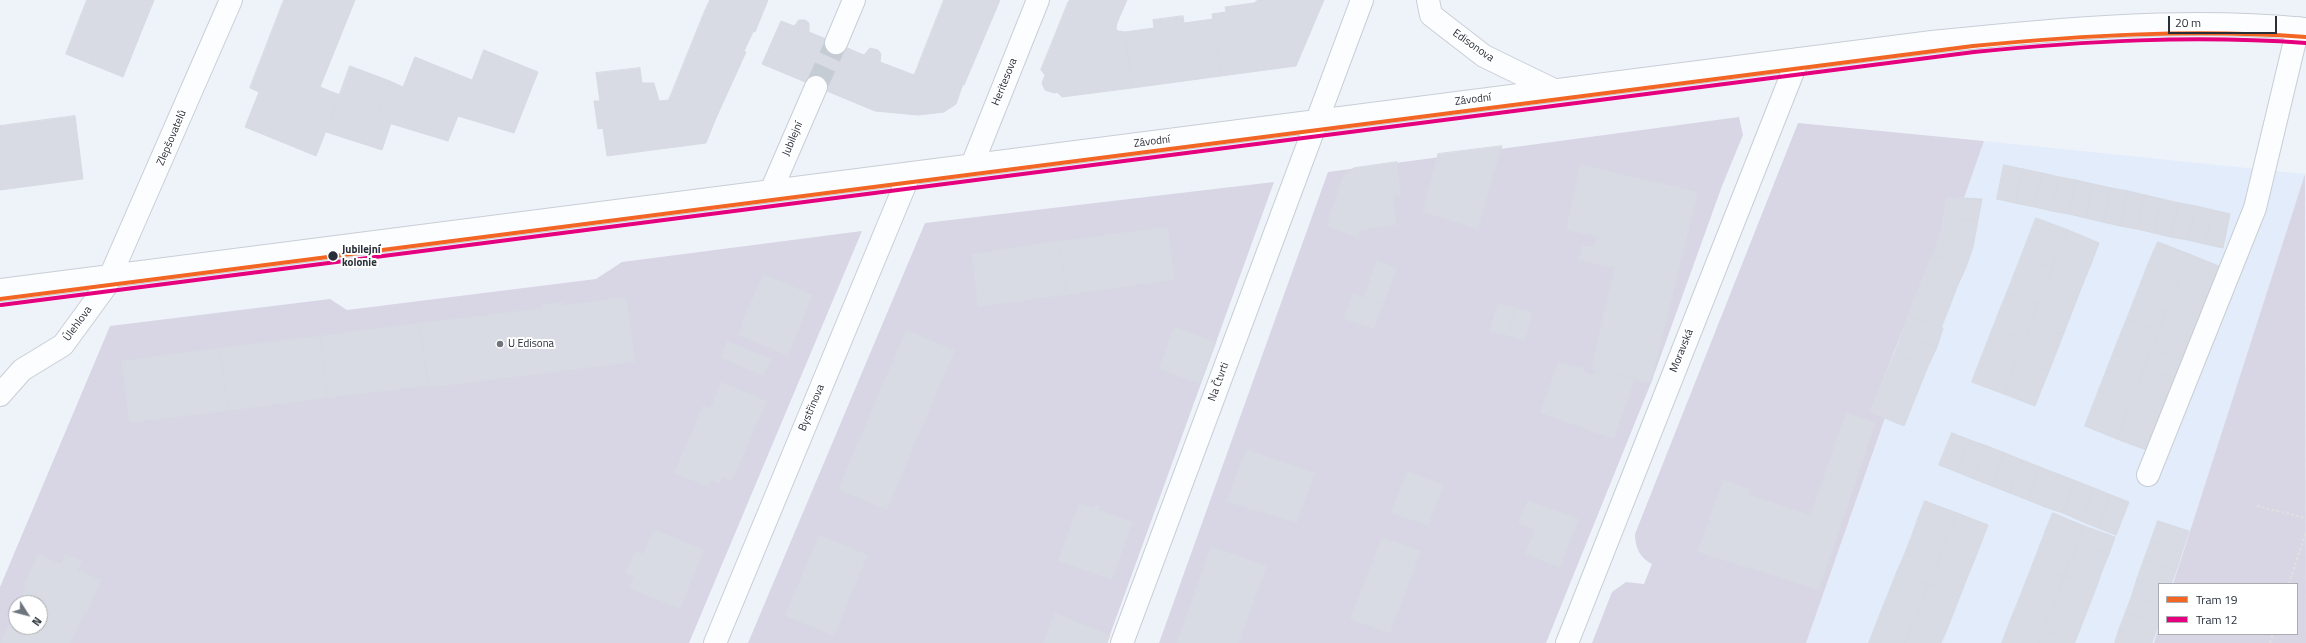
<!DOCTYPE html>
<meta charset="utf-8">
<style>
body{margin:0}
#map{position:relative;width:2306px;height:643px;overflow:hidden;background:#eef3f9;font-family:"Titillium Web",sans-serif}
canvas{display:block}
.legend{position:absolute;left:2158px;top:583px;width:140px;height:52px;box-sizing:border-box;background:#fff;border:1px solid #a9acb0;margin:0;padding:5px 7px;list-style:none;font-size:12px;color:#282f39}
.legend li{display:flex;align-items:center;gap:8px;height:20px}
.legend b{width:20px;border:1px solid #a9acb0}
.north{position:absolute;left:8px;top:595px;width:40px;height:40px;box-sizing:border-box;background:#fff;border:1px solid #a9acb0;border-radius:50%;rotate:126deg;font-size:11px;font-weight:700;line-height:16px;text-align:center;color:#282f39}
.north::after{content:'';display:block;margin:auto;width:14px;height:18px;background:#6d747c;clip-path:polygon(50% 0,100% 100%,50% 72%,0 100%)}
.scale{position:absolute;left:2168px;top:16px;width:109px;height:18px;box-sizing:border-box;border:2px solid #282f39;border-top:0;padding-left:5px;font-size:12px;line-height:14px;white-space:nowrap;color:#282f39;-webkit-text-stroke:3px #fff;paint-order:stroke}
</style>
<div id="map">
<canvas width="2306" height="643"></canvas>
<ul class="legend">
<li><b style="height:5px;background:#f26522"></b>Tram 19</li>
<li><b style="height:5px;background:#e5007d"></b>Tram 12</li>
</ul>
<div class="north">N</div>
<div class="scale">20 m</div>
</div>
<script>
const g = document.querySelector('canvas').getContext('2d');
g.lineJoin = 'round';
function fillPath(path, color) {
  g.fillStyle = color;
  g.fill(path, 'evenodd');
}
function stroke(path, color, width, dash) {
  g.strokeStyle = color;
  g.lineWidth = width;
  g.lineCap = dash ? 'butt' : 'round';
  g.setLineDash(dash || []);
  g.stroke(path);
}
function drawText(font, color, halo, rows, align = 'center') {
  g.font = font + ' "Titillium Web",sans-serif';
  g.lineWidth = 4;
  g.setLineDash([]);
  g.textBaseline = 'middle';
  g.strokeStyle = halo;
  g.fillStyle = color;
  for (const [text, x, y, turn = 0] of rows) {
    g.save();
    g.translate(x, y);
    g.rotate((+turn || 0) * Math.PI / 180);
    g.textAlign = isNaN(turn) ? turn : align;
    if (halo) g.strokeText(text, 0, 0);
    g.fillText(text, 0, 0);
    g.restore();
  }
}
fillPath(new Path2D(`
 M1984 141 2305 174 2173 584H2159V627L2154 643H1806L1885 419 1870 412 1940 236 1947 197 1964 198Z`), '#e2ecfa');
fillPath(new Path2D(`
 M1739 117 1743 135 1722 186 1651 383 1546 643H1159L1328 172Z
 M1798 123 1984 141 1964 198 1947 197 1940 236 1870 412 1885 418 1806 643H1592L1612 592 1626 582 1644 584 1652 564C1640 558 1635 548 1635 534Z
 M2305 174 2306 643H2154L2159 627V634H2297V584H2173Z
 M1274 182 1107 643H748L925 223Z
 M862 231 689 643H0V587L110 326 330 299 347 310 596 279 622 262ZM16 603H40V627H16Z`), '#d8d5e5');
const building = new Path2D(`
 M87 0H154L123 77 66 54Z
 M284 0H355L320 87 340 95 316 156 245 127 259 92 250 88Z
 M710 0H768L755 32 705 11Z
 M944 0H1000L964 85 918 66Z
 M1070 0H1127L1117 23 1068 3Z
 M1258 0H1324L1296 66 1221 76 1212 14 1226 12 1225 7 1254 3Z
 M1068 3 1117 23 1116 29 1118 31 1125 32 1132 88 1062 97 1057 92 1054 93 1045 90 1042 83 1045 75 1041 70Z
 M705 11 753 32 744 51 746 52 716 118 669 100Z
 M1183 16 1184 23 1213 19 1221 76 1132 88 1125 32 1154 28 1153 20Z
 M799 20H805L809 23V32L864 55 870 48 878 50 881 54 880 62 914 75 918 66 963 84 956 104 944 112 918 115 875 111 762 64 781 21 794 26Z
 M484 50 538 72 514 133 458 116 448 141 392 124 376 116 390 81 403 87 415 57 472 80Z
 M350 66 390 81 376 116 391 123 382 150 326 132Z
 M640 68 642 83H654L659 101 669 100 716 118 706 143 607 156 603 128 598 129 594 101H600L596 73Z
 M75 116 83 179 0 190V126Z
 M1502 146 1478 229 1422 212 1438 154Z
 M1397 162 1401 195 1394 196 1397 225 1360 230 1358 238 1326 226 1343 176 1354 168Z
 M1580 164 1698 192 1651 383 1591 369 1614 268 1578 260 1582 245 1594 247 1597 237 1566 230Z
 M2004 165 2023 169 2015 203 1997 199Z
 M2023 169 2042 173 2035 207 2015 203Z
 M2042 173 2059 177 2052 211 2035 207Z
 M2059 177 2076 180 2069 214 2052 211Z
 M2076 180 2093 184 2086 218 2069 214Z
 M2093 184 2111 188 2103 222 2086 218Z
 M2111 188 2128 191 2120 226 2103 222Z
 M2128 191 2145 195 2137 229 2120 226Z
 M2145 195 2162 199 2154 233 2137 229Z
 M1947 197 1982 199 1978 220 1943 219Z
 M2162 199 2179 203 2171 237 2154 233Z
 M2179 203 2196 206 2188 240 2171 237Z
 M2196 206 2213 210 2205 244 2188 240Z
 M2213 210 2230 214 2223 248 2205 244Z
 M2036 218 2068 230 2059 251 2028 239Z
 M1943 219 1978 220 1973 247 1940 236Z
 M1168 227 1175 280 1067 295 1059 241Z
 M2068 230 2099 243 2091 264 2059 251Z
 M1940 236 1973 247 1966 267 1932 255Z
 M2028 239 2059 251 2052 269 2021 257Z
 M1059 241 1067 295 978 307 971 254Z
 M2158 242 2189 254 2180 278 2148 265Z
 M2059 251 2091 264 2084 281 2052 269Z
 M2189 254 2221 267 2212 290 2180 278Z
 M1932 255 1966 267 1957 287 1924 274Z
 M2021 257 2052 269 2045 287 2014 275Z
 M1377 260 1397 268 1384 304 1364 297Z
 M2148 265 2180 278 2173 295 2141 283Z
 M2052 269 2084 281 2077 299 2045 287Z
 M764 274 813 295 788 356 738 335 743 324 741 323Z
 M1924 274 1957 287 1949 308 1916 294Z
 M2014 275 2045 287 2038 305 2007 293Z
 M2180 278 2212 290 2204 308 2173 295Z
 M2141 283 2173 295 2166 313 2134 301Z
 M2045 287 2077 299 2070 317 2038 305Z
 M1353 293 1384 304 1374 329 1344 319Z
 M2007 293 2038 305 2031 323 2000 310Z
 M1916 294 1949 308 1941 328 1908 315Z
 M2173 295 2204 308 2198 326 2166 313Z
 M627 297 635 362 428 388 420 323 542 308V304L562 302V305Z
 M2134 301 2166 313 2159 331 2127 319Z
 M1498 303 1516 308 1508 336 1490 332Z
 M2038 305 2070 317 2063 335 2031 323Z
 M1516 308 1533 312 1525 341 1508 336Z
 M2000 310 2031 323 2025 340 1993 328Z
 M2166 313 2198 326 2191 344 2159 331Z
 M1908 315 1943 328 1937 347 1901 333Z
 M2127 319 2159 331 2152 349 2120 336Z
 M420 323 428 386 328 398 320 336Z
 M2031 323 2063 335 2056 353 2025 340Z
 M1174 327 1216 342 1200 384 1159 369Z
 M1993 328 2025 340 2018 358 1986 346Z
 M906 330 955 350 921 430 872 410Z
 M2159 331 2191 344 2184 361 2152 349Z
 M1902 334 1937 347 1928 366 1895 353Z
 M320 336 328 398 228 411 220 348Z
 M2120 336 2152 349 2145 367 2113 354Z
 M2025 340 2056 353 2049 371 2018 358Z
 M727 341 772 359 763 376 721 358Z
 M1986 346 2018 358 2011 376 1979 364Z
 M220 348 228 411 129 423 121 361Z
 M2152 349 2184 361 2177 379 2145 367Z
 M1895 353 1928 366 1920 386 1886 372Z
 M2113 354 2145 367 2138 385 2106 372Z
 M2018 358 2049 371 2042 388 2011 376Z
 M1558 362 1584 368 1583 371 1593 375 1595 370 1635 379 1614 439 1540 413Z
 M1979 364 2011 376 2004 394 1972 382Z
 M2145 367 2177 379 2170 397 2138 385Z
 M1886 372 1920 386 1912 406 1878 392Z
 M2106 372 2138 385 2131 403 2099 390Z
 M2011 376 2042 388 2035 406 2004 394Z
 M721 382 767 401 732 481 723 477 720 484 711 480 708 487 674 473 703 405 710 408Z
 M2138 385 2170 397 2163 415 2131 403Z
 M2099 390 2131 403 2124 420 2092 408Z
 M1878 392 1912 406 1904 426 1870 412Z
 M2131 403 2163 415 2156 433 2124 420Z
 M2092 408 2124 420 2117 439 2085 426Z
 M872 410 921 430 887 510 838 490Z
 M1846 413 1876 423 1819 590 1697 552 1723 480 1750 489 1749 494 1810 515Z
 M2124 420 2156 433 2149 451 2117 439Z
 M1952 433 1970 440 1957 472 1939 465Z
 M1970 440 1987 446 1974 479 1957 472Z
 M1987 446 2005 453 1992 486 1974 479Z
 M1246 449 1315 473 1297 523 1227 502Z
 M2005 453 2022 460 2010 493 1992 486Z
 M2022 460 2040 467 2028 500 2010 493Z
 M2040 467 2058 474 2045 507 2028 500Z
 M1407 471 1444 485 1428 526 1391 513Z
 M2058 474 2076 481 2063 513 2045 507Z
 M2076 481 2094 488 2081 521 2063 513Z
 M2094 488 2111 495 2098 528 2081 521Z
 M2111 495 2129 502 2116 535 2098 528Z
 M1528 500 1579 519 1560 568 1525 554 1535 530 1518 523Z
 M1925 501 1957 513 1950 531 1918 519Z
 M1079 503 1094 508 1096 504 1100 506 1099 510 1133 522 1112 580 1058 561Z
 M1957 513 1988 525 1981 543 1950 531Z
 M2053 513 2084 526 2078 542 2046 530Z
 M1918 519 1950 531 1943 548 1912 536Z
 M2158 521 2189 531 2182 552 2151 541Z
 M2084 526 2115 537 2109 554 2078 542Z
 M654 529 704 550 680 609 629 588 634 577 625 573 635 550 643 554Z
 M2046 530 2078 542 2071 558 2040 546Z
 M1950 531 1981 543 1974 561 1943 548Z
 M819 535 868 555 834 636 785 616Z
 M1912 536 1943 548 1936 566 1905 554Z
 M1382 537 1421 551 1390 634 1350 619Z
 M2151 541 2182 552 2176 571 2144 560Z
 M2078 542 2109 554 2102 571 2071 558Z
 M1211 546 1267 566 1242 634 1187 615Z
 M2040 546 2071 558 2064 576 2033 564Z
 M1943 548 1974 561 1967 578 1936 566Z
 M38 554 61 564 65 554 82 561 78 570 101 580 87 613 85 612 75 633 40 618V603H20L26 587 24 586Z
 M1905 554 1936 566 1929 584 1897 572Z
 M2071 558 2102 571 2096 588 2064 576Z
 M2144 560 2176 571 2171 584H2159V587L2137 580Z
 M2033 564 2064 576 2058 594 2026 582Z
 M1936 566 1967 578 1960 596 1929 584Z
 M1897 572 1929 584 1922 602 1890 590Z
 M2064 576 2096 588 2089 606 2058 594Z
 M2137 580 2159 587V606L2132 596Z
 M2026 582 2058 594 2051 612 2019 600Z
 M1929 584 1960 596 1953 614 1922 602Z
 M1890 590 1922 602 1915 620 1883 607Z
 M2058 594 2089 606 2082 624 2051 612Z
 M2132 596 2159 606V624L2126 612Z
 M2019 600 2051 612 2044 630 2012 617Z
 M1922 602 1953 614 1946 632 1915 620Z
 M1883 607 1915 620 1907 638 1876 625Z
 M16 612V627H40V618L75 633 71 643H0Z
 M2051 612 2082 624 2075 642 2044 630Z
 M2126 612 2159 624 2152 642 2119 630Z
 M1055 613 1110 635 1107 643H1044Z
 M1187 615 1242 634 1239 643H1202L1180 635Z
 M2012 617 2044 630 2039 643H2025L2005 635Z
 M1915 620 1946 632 1941 643H1921L1907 638Z
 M1876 625 1907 638 1905 643H1869Z
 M2044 630 2075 642 2074 643H2039Z
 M2119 630 2152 642V643H2115Z
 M1180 635 1202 643H1176Z
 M2005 635 2025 643H2002Z
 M1907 638 1921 643H1905Z`);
fillPath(building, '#d8dbe3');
stroke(building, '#d7dae2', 1);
stroke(new Path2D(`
 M816 87 836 43`), '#c6ccd3', 22, [22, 11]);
const minor = new Path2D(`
 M1428 0 1431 15 1484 56 1554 90
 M836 43 854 0
 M972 165 1038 0
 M771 191 816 87
 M0 290 1932 42C2056 29 2182 17 2306 29
 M0 395 22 370 63 345 106 286 231 0
 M2148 475 2255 208 2298 28
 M715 643 910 173
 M1122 643 1362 0
 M1567 643 1798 59`);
stroke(minor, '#c8ced6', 24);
stroke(new Path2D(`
 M2257 506 2306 518
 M2289 584 2306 532
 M2270 643 2273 634`), '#dddfe1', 2.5, [3, 2]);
stroke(minor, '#fcfdfe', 22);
stroke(new Path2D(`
 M0 299 1973 46C2084 35 2194 29 2306 37`), '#f26522', 4);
stroke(new Path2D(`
 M1 305 1974 52C2084 41 2194 35 2306 43`), '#e5007d', 4);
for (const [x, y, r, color] of [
 [333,256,5.5,"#282f39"],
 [500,344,4,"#6d747c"]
]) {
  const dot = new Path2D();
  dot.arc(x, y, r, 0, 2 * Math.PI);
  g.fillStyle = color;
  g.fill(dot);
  stroke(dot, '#fff', 1.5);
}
drawText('11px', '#282f39', '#fff', [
 ["Edisonova",1473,46,35],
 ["Heritesova",1005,82,-68],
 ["Závodní",1473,100,-7],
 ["Zlepšovatelů",172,138,-67],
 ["Jubilejní",793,139,-67],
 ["Závodní",1152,142,-7],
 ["Úlehlova",78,324,-54],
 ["Moravská",1682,351,-68],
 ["Na Čtvrti",1219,382,-70],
 ["Bystřinova",812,408,-67]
]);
drawText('bold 11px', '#282f39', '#fff', [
 ["Jubilejní",342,250],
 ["kolonie",342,263]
], 'left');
drawText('11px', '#282f39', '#fff', [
 ["U Edisona",508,344]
], 'left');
</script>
